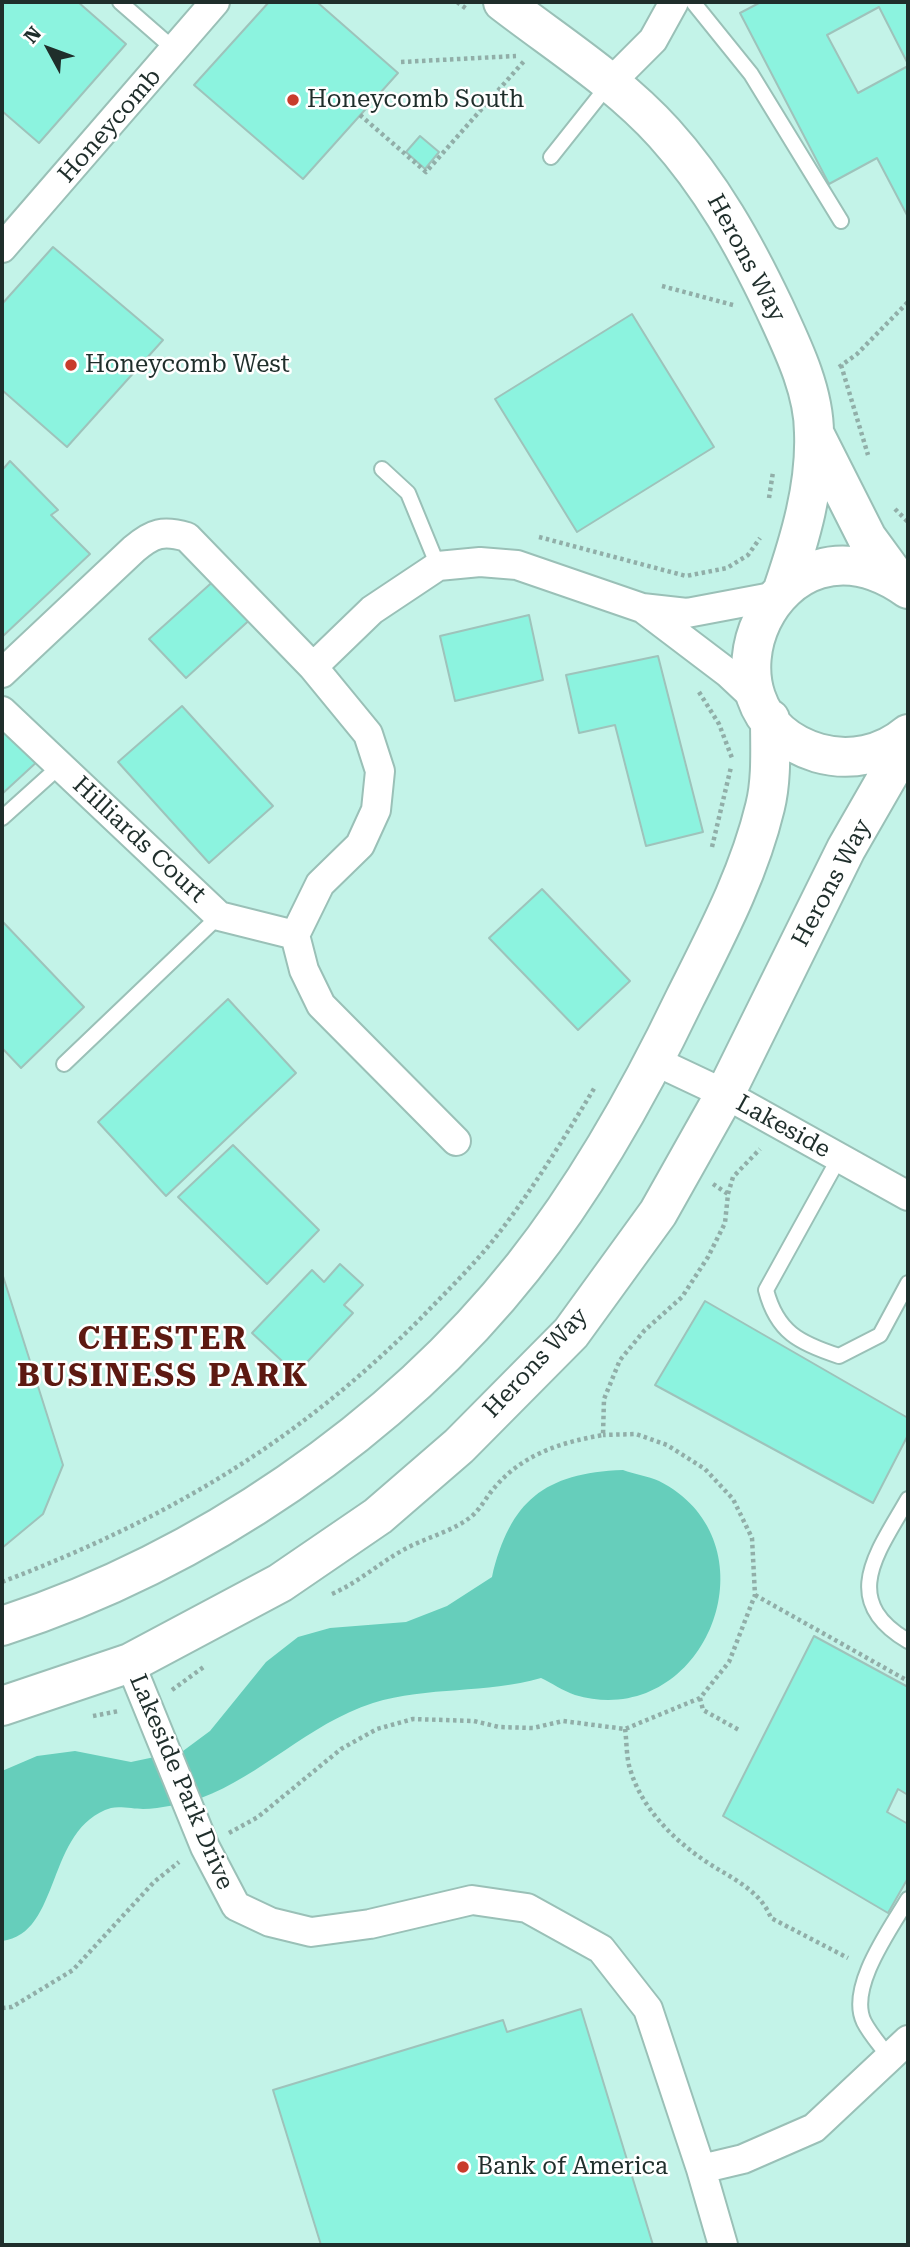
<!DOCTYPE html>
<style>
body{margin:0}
#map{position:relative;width:910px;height:2247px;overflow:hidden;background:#d6fdf4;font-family:"Roboto Serif",serif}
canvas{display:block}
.frame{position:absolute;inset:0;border:4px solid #1f2e2b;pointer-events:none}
.north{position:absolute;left:14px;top:14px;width:70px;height:70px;-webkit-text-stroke:5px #fff;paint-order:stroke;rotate:311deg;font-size:19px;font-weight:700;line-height:28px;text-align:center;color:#1f2e2b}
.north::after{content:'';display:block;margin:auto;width:24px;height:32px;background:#1f2e2b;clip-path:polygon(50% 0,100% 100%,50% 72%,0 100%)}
</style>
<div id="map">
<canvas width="910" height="2247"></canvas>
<div class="frame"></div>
<div class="north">N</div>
</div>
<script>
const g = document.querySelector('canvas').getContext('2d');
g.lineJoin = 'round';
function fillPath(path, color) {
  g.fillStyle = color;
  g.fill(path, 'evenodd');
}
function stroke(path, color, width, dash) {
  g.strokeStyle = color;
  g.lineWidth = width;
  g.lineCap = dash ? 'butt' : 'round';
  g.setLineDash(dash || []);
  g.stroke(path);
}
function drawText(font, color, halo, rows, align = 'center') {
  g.font = font + ' "Roboto Serif",serif';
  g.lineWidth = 5;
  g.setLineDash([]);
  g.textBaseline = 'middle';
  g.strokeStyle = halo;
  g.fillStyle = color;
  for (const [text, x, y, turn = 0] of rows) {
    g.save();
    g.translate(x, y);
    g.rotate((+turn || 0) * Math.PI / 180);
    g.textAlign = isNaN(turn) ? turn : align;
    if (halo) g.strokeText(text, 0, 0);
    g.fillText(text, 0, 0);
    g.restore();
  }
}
fillPath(new Path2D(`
 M2 2H908V2245H2Z`), '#c3f3e8');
fillPath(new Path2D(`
 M623 1470C634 1474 648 1476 659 1481 781 1543 705 1733 575 1695 563 1691 552 1683 541 1678 486 1694 428 1686 373 1703 308 1724 261 1776 201 1798 185 1803 160 1809 143 1809 134 1809 120 1806 111 1808 45 1828 62 1934 2 1941V1771L37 1756 75 1751 131 1762 183 1751 210 1731 266 1662 298 1637 330 1628 406 1622 447 1606 492 1577C510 1501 544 1473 623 1470Z`), '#66cebb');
const building = new Path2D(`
 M2 2H78L126 44 39 143 2 111Z
 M269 2H317L398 73 303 179 194 85Z
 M761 2H908V64L879 7 827 35 858 93 908 66V217L877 158 829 184 740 13Z
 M420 136 439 152 425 169 406 152Z
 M53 247 163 340 67 447 2 390V304Z
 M632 314 714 447 577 532 495 399Z
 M10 461 58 510 51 515 90 554 2 637V466L4 468Z
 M218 577 255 615 186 678 149 639Z
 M529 615 543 680 455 701 440 636Z
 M658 656 703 832 646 846 615 725 579 733 566 675Z
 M182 706 273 806 209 863 118 762Z
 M2 720 40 759 2 794Z
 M542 889 630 981 578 1030 489 938Z
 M2 921 84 1007 21 1068 2 1048Z
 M228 999 296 1073 166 1196 98 1122Z
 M233 1145 319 1230 267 1284 178 1197Z
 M340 1264 363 1285 344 1305 353 1313 296 1374 252 1333 312 1270 324 1282Z
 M2 1273 63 1465 43 1514 2 1548Z
 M705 1301 908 1418V1435L873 1503 655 1385Z
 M814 1636 908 1687V1795L898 1789 887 1812 908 1824V1878L888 1913 723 1816Z
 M581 2009 653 2245H321L273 2090 503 2020 507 2032Z`);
fillPath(building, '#8cf3df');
stroke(building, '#9ec3bb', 2);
const lane = new Path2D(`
 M120 2 175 50
 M693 2 751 74 841 221
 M551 157 609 84
 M382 469 408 493 438 566
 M2 818 60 766
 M64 1064 219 916
 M839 1158 766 1290C777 1332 799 1343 839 1356L880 1335 908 1283
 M908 1499C878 1552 838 1600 908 1641
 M889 2057C881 2046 870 2034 864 2022 847 1988 891 1928 908 1899`);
const street = new Path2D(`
 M609 84 653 40 674 2
 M2 248 215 2
 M645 610 728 673 760 703
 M2 673 134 549C153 533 163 530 187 537L313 667
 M2 711 219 916 295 935
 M295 935 320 884 360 845 376 810 380 771 368 734 313 667 372 610 438 566 480 562 517 565 642 608 687 613 777 596
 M295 935 304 970 321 1005 456 1141
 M655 1061 725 1094 908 1196
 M130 1663 205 1847 236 1906 270 1922 311 1932 370 1924 472 1900 527 1908 601 1949 648 2009 701 2169 723 2245
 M701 2169 743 2159 814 2128 908 2040`);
const secondary = new Path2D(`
 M503 2C556 43 618 82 664 133 711 185 744 244 774 307 792 346 814 390 814 433 816 486 800 539 783 589
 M815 435 867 538 900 583
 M908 589C775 495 682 712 818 753 850 762 883 755 908 734
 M2 1626C200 1562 394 1430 523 1267 588 1185 640 1092 685 998 716 936 749 874 765 807 772 779 770 748 770 719
 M2 1706 130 1663 280 1583 378 1516 459 1446 571 1333 658 1213 725 1094 846 849 908 741`);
stroke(lane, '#9ac0b7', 18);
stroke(street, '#9ac0b7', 32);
stroke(secondary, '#9ac0b7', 42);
stroke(new Path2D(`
 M457 2 468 10
 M401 62 516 56
 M360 115 426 172 525 60
 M662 286 733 305
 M841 365 868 455
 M839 367 857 354 908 302
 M769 498 773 472
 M895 509 908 522
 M539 537 686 576 727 568 748 555 760 538
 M699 692 719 724 732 758
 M712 847 731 767
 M713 1184 728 1194
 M2 1582C167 1519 295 1444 420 1319 448 1290 478 1261 502 1229 536 1184 566 1135 595 1087
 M332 1594C359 1582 379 1563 405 1549 427 1537 452 1532 472 1516 481 1508 487 1496 495 1487 523 1454 562 1442 603 1435L604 1399 620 1360 644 1331 682 1297 708 1257 725 1223 728 1194 733 1177 760 1149
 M755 1595 908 1681
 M172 1690 205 1666
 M700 1698 703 1710 739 1730
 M93 1716 119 1711
 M625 1729C627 1742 626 1759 631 1772 644 1813 680 1846 716 1868 738 1881 762 1894 771 1918L848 1958
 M229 1833 258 1817 341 1749 377 1729 413 1719 474 1721 499 1727 533 1728 563 1721 625 1729 700 1698 729 1662 755 1595 752 1538 733 1499 705 1469 667 1445 636 1434 603 1435
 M2 2008 12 2007 73 1970 154 1882 179 1862`), '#91aea8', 4.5, [3.5, 3.5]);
stroke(lane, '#fff', 14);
stroke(street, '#fff', 28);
stroke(secondary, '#fff', 38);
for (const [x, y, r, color] of [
 [293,100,7,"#c83c2c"],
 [71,365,7,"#c83c2c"],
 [463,2167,7,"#c83c2c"]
]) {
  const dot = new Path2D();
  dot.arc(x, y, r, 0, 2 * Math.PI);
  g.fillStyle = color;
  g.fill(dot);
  stroke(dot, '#fff', 2.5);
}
drawText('24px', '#1f2e2b', '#fff', [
 ["Honeycomb South",307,100],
 ["Honeycomb West",85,365],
 ["Bank of America",477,2167]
], 'left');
drawText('24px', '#1f2e2b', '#fff', [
 ["Honeycomb",110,126,-49],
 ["Herons Way",746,258,62],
 ["Hilliards Court",139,840,43],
 ["Herons Way",832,883,-62],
 ["Lakeside",783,1127,29],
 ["Herons Way",536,1363,-47],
 ["Lakeside Park Drive",181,1782,67]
]);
g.letterSpacing = '2px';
drawText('bold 32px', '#5d1911', '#fff', [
 ["CHESTER",163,1340],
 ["BUSINESS PARK",163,1377]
]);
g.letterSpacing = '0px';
</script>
